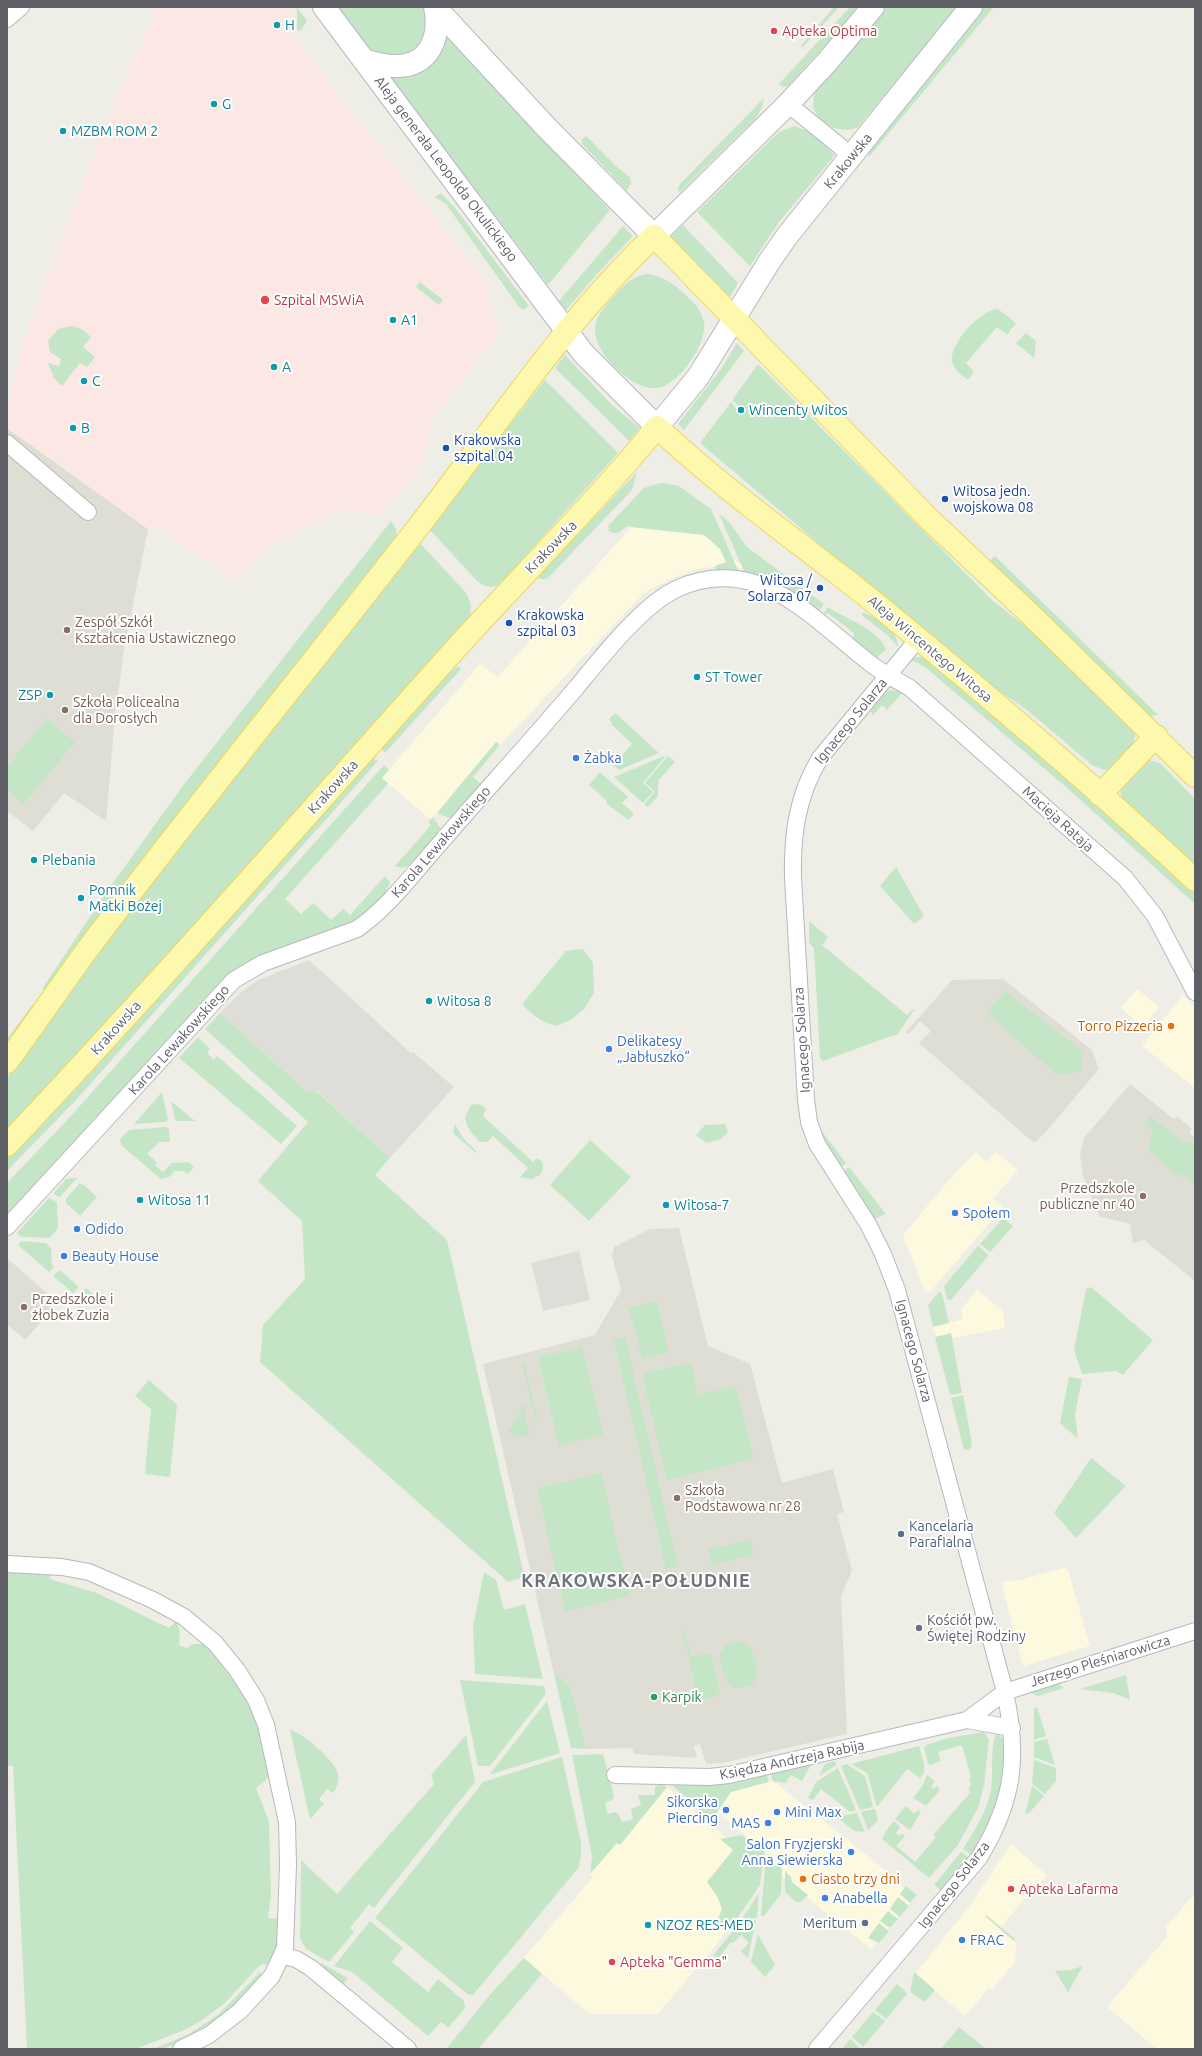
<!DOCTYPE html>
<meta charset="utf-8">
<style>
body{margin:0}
#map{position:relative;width:1202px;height:2056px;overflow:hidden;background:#efeee6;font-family:Ubuntu,sans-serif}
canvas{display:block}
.frame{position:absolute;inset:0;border:8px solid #5e6066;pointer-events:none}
</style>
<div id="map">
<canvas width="1202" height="2056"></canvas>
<div class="frame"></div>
</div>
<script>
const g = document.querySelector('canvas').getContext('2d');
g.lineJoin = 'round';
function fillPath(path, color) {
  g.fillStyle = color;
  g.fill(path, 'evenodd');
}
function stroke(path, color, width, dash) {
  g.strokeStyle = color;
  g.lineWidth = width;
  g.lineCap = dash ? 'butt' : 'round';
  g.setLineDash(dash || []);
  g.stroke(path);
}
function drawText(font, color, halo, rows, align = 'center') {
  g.font = font + ' Ubuntu,sans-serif';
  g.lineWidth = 4;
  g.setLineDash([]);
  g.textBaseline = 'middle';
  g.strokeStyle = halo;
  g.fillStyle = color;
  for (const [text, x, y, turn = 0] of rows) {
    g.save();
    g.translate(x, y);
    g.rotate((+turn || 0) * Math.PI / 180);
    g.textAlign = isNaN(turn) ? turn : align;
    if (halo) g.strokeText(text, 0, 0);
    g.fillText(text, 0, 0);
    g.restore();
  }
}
fillPath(new Path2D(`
 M631 527 704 535 745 568 718 566 697 569 675 577 645 592 500 745 496 742 431 820 382 778 480 664 498 677Z
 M1137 989 1159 1007 1143 1027 1121 1008Z
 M1183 995 1195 1008V1088L1142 1046Z
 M975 1152 987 1162 996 1152 1018 1170 993 1199 1003 1207 931 1291 927 1292 924 1290 903 1235 949 1180Z
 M977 1290 1003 1311 1005 1328 937 1341 933 1327 963 1319 961 1310Z
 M1067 1567 1090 1646 1023 1666 1001 1582 1019 1580Z
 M773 1781 867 1855 915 1897 871 1949 775 1871 770 1856 716 1811 731 1792Z
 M667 1787 750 1858 724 1889 732 1926 658 2014H589L524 1958 593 1877 590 1874 617 1843 620 1845Z
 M1011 1844 1047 1875 1027 1899 1025 1898 1000 1929 1016 1943 1015 1962 992 1990 989 1988 965 2016 915 1974 971 1904Z
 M1195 1893V2049H1157L1107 2007 1167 1937 1166 1927Z`), '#fdf9de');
fillPath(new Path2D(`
 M309 960 411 1053 413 1052 454 1087 390 1158 317 1091 307 1092 220 1013 240 993 258 980Z
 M579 1251 590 1300 543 1311 531 1263Z`), '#deddd8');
fillPath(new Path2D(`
 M7 428 148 529 124 650 115 716 106 821 64 793 33 831 7 811Z
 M1003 979 1092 1050 1099 1069 1044 1134 1034 1143 919 1043 931 1031 920 1021 909 1034 906 1032 952 980Z
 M1130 1084 1174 1119 1177 1116 1192 1129 1189 1133 1195 1137V1281L1144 1240 1133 1243 1130 1224 1099 1216 1083 1176 1080 1154 1084 1138Z
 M679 1228 708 1346 750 1364 782 1483 833 1469 844 1512 837 1514 852 1571 841 1596 847 1734 722 1763 706 1764 700 1744 694 1746 697 1758 634 1754 632 1748 586 1749 570 1685 554 1674 483 1364 595 1335 621 1290 612 1256 614 1247 650 1229Z
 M7 1258 58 1303 25 1340 7 1324Z`), '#dfded4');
fillPath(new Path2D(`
 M157 7H289L292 35 486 282 499 333 430 424 423 462 382 515 344 509 271 543 239 581 157 528 148 529 7 428V411L28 327 112 107Z`), '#fbe8e4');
fillPath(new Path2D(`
 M297 7 307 21 301 31 297 30Z
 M337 7H422C435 24 427 34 418 51L384 58 370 51Z
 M834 7H839L803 47 801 46Z
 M850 7H860L788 86 782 87 779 84Z
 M885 7H959L858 127C844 135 819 126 814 109 812 102 814 95 816 88Z
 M983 7H994L868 158 870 150Z
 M444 32 610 210 548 285 389 76Z
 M764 98 762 108 755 119 679 193 678 188 680 184Z
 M794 126 809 131 835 155 779 222 750 266 697 212 779 132Z
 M586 136 617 167 630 177 631 183 627 191 582 144V139Z
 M441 193 456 209 529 306 523 310 519 307 446 204 435 197Z
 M683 225 738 283 730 297 670 238Z
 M623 226 633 236 597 274 566 310 559 301Z
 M647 274C660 275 669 281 679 289 689 298 701 307 704 322 708 343 678 387 656 388 632 390 593 353 595 328 596 315 606 305 615 295 624 285 632 276 647 274Z
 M420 282 443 300 439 305 416 287Z
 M998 309 1016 323 1007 335 997 327 966 363 974 372 968 380C961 375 954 370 952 361 949 344 981 309 998 309Z
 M72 326 82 329 91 337 83 347 95 357 87 367 80 363 62 386 54 378 48 363 59 366 61 359 50 352 48 341 58 329Z
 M1026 333 1036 341 1034 358 1016 343Z
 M737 343 744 351 684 430 678 424 721 369Z
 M565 355 612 405 640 428 629 441 555 368Z
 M758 364 992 600 1044 641 1134 730 1135 737 1132 746 1112 768 1104 770 1092 765 1027 710 967 669 700 443 731 402 740 414 745 411 732 400Z
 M545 380 618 453 503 581C494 589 487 588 478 582L429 529Z
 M637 472 632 490 547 579H540L538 577Z
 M661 483 679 486 711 509 738 570H716L715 566 726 562 720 549 704 535 631 527 627 526C622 531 616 536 609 531L608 526 644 488Z
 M719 514 729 522 747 547 824 604 818 613C792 592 776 582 744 571Z
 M391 521 396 528 397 539 48 991 42 989 105 894 185 783Z
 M419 542 467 594 471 605 470 618 144 983 7 1131V1078L120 923Z
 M995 556 1158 715 1150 716 1145 714 989 561Z
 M828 607C843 618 881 630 886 650L876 658 853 640 854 633 828 613 822 616Z
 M863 612C880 620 897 627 898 647L888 636 862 615Z
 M916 657H925L1113 818 1195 894V904L1074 794 925 667 911 660Z
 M458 666 461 669 385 753 380 746 438 682Z
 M890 690 903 692 887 710 882 705 873 716 870 709 880 695Z
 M615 713 659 753 619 770 613 765 632 744 611 724 612 722 609 719Z
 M47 719 75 742 24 804 7 790V767Z
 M496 742 500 745 473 777 481 784 451 819 437 813Z
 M664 756 665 757 643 783 653 792 643 803 614 777Z
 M668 756 675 762 658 781V796L648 807 644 804 655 792 645 783Z
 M370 757 378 761 76 1100 7 1171V1158L76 1085Z
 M1148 760 1157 762 1162 765 1195 799V868L1122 799 1120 790Z
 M384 765 389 770 382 778 388 783 386 786 285 899 301 914 313 903 331 920 343 909 350 915 385 876 390 882C377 926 287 945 249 961 237 966 224 981 214 989L7 1216V1183L69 1118Z
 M600 772 628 797 622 803 634 814 628 820 606 803 607 801 589 785Z
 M433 817 441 829 409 866 401 868 395 866 431 825 428 822Z
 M896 867 924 916 914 924 880 886Z
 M809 921 828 937 822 945 907 1015 913 1009 914 1010 897 1035H894L823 1061 820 1058 814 949 809 942Z
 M583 949 593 963 594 993 584 1009 571 1020 556 1026C541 1022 532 1015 522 1004L566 951Z
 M1005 991 1084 1052 1081 1072 1057 1075 987 1013Z
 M33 1004 35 1008 7 1046V1039Z
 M220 1013 307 1092 316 1091 390 1158 375 1175 447 1240 527 1588 521 1578 508 1582 260 1362 263 1325 305 1279 302 1221 258 1181 308 1122 205 1029Z
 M198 1037 210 1049 207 1053 214 1060 217 1056 297 1126 281 1144 179 1058Z
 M162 1092 168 1120 165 1122 134 1124Z
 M171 1101 195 1121H177L175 1119Z
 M476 1104 482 1105 486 1109 483 1116 533 1162 537 1158C545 1162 544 1169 540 1175L532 1179 520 1177 528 1168 493 1136 487 1142H480C473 1135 466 1128 465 1117L471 1105Z
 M1150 1116 1183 1142H1192L1195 1144V1185L1182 1173 1178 1177 1148 1150 1153 1131 1144 1123Z
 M455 1124 463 1138 477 1152 476 1153 455 1135 453 1132Z
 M725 1124 728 1132 721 1139 706 1143 696 1135 705 1125Z
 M817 1125 846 1163 840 1168 821 1139Z
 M166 1127 169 1129 170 1142H159L147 1154 157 1162 155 1165 163 1172 172 1163 189 1162 194 1167 188 1174 183 1171H175L169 1177 161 1179 121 1145 120 1139 129 1130Z
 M590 1140 631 1177 589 1221 550 1185Z
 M849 1167 886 1214 874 1219 843 1172Z
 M73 1178H77L60 1197 53 1194 66 1179Z
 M79 1184 84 1185 97 1197 80 1216 66 1203 65 1200Z
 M49 1198 57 1202 58 1228 50 1238 21 1237 17 1233Z
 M1003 1218 1013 1226 990 1252 980 1244Z
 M21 1241 46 1243 51 1248 52 1265 54 1267 49 1272 18 1245Z
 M978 1246 989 1255 951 1300 947 1299 944 1286Z
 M60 1270 78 1286V1288L73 1293 53 1276Z
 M1091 1287 1153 1340 1123 1375 1116 1371 1082 1374 1074 1350 1086 1289Z
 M86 1288 100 1300V1302L87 1306 78 1297Z
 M939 1292 942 1293 949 1323 933 1327 928 1305Z
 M657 1301 669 1352 642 1359 629 1308Z
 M951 1333 962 1393 950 1395 935 1337Z
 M625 1337 678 1566 666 1569 614 1340Z
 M582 1347 603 1435 559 1446 538 1357Z
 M691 1362 698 1395 736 1386 754 1459 667 1480 642 1374Z
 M522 1363H525L537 1418H535Z
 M1069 1377 1082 1379 1075 1414 1078 1439 1060 1423Z
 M149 1380 177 1405 170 1477 145 1474 151 1409 135 1396Z
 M963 1395 972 1444 970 1449 964 1450 951 1398Z
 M524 1405 525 1407 524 1411 530 1436H516L508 1432 521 1411V1406Z
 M1091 1458 1126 1486 1076 1538 1054 1513Z
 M601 1473 630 1596 565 1611 537 1488Z
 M751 1539 754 1554 712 1565 708 1550Z
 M7 1571 50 1572V1579L97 1593 169 1628 175 1622C181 1627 180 1637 179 1645L187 1648 192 1644H204L244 1694 259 1730 270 1774 265 1781 256 1788 269 1821 271 1896 268 1918 279 1919 280 1943 268 1965 263 1964 258 1967 225 2003 201 2021 182 2031 136 2049H27L13 1766H7Z
 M484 1572 496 1580 504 1610 525 1604 543 1679 475 1674 473 1627Z
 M684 1629 691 1657 705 1654 711 1655 720 1691 716 1696 704 1699 697 1693 682 1630Z
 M740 1641C754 1642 757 1665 757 1676L752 1685C735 1689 729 1692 724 1673 722 1667 720 1660 720 1654L726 1645Z
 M554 1674 570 1685 586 1749 571 1748Z
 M1126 1675 1130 1700 1113 1693 1080 1689Z
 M460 1680 544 1686 546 1694 490 1766H478Z
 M1056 1682 1064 1688 1038 1696 1031 1693 1035 1689Z
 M547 1701 560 1753 489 1775Z
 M1037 1707 1046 1736 1034 1740V1708Z
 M290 1730C301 1731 335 1761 338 1773 340 1780 337 1787 333 1793L327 1789 319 1799 324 1804 310 1819Z
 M984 1732 989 1739 984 1786 978 1808 958 1845 929 1878 882 1839 886 1831 894 1821 900 1827 896 1833 899 1836 902 1833 905 1836 896 1846 915 1862 936 1837 933 1835 970 1793 969 1787 971 1786 969 1778 971 1777 962 1745 938 1752 941 1761 932 1764V1766L928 1763 924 1748 926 1745 948 1738Z
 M997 1732 1004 1741C1003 1791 998 1811 972 1855L963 1849C974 1831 987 1811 991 1790 994 1772 989 1749 997 1732Z
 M466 1735 475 1782 374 1908 369 1904 350 1928 354 1932 329 1962 306 1949 300 1938 301 1860 337 1894 434 1784 431 1775Z
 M1047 1739 1055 1765 1034 1757V1742Z
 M919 1746 924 1763V1773L920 1778 907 1769 877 1807 867 1773 851 1764Z
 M603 1754 614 1796 612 1800 605 1803 608 1814 615 1812 618 1813 622 1822 633 1819 631 1809 641 1805 638 1795H655V1787L659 1784 667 1787 620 1845 617 1843 590 1874 592 1856 572 1755Z
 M562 1757 581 1842V1853L579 1867 473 1995 467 1994 375 1918 483 1782Z
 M1034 1760 1056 1768V1781L1045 1794 1032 1784Z
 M835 1761 836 1765 819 1776 825 1764Z
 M812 1763 802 1781 791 1775 786 1783 773 1781 771 1776 772 1773Z
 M847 1764 865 1776 873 1807 860 1810 841 1766Z
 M838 1768 856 1810 850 1812 821 1789 813 1800 808 1798 816 1782Z
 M767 1774 768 1782 731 1792 712 1820 673 1786 674 1784 716 1785 736 1783Z
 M927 1775 935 1781 931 1787 934 1789 937 1786 940 1790 926 1806 913 1798 923 1785Z
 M1032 1786 1044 1796 1030 1812 1025 1815Z
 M906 1806 914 1814 918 1810 921 1812 910 1830 895 1819Z
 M875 1809 878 1821 868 1830 861 1812Z
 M857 1813 865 1832 854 1831 837 1817Z
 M742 1835 747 1840 757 1839 765 1846 760 1885 732 1926 716 1923 722 1909 717 1896 707 1882 733 1850 720 1839Z
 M961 1852 970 1858 942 1891 934 1885Z
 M778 1865 782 1869 781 1894 764 1916H761L765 1867Z
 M785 1871 791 1877 792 1882 808 1895 801 1902H796L785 1892Z
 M906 1886 917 1895 910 1903 900 1894Z
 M759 1893 757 1917 739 1923Z
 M898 1897 909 1906 900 1917 890 1909Z
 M888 1911 898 1919 890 1928 880 1921Z
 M986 1915 1015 1939 1014 1941 985 1916Z
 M756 1920 748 1958 741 1951 749 1943 741 1935 733 1943 731 1942 718 1959 713 1955 735 1929Z
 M370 1921 403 1948 392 1962 428 1992 438 1979 464 2001 465 2008 448 2028 441 2022 428 2036 352 1972 334 1966Z
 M879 1923 889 1931 879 1943 868 1938Z
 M758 1934 775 1965 765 1977 751 1962Z
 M524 1958 542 1974 478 2049H446L494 1990Z
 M321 1963 348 1978 342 1986 318 1967Z
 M1083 1966 1068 1992 1055 1971 1070 1970Z
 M260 1972 263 1975C238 2003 193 2049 153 2049L189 2034 219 2014Z
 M914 1972 935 1990 925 2002 910 1992Z
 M897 1984 906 1992 907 1994 886 2019 875 2010Z
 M873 2012 885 2021 863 2047 852 2037Z
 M959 2027 986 2049H941Z
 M850 2039 861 2049H842Z`), '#c4e6c7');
const minor = new Path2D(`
 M7 19 21 7
 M788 104 841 147 851 158
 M7 443 88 512
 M7 1227 234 980 263 963 357 929C390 906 415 871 442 841 486 790 532 740 576 688 600 659 637 612 669 593 693 579 724 574 751 582 796 594 838 640 875 667 886 675 899 681 910 688L1125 878 1155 916 1195 992
 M7 1564 62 1567 89 1572 153 1600 184 1617 215 1643 237 1670 256 1700 266 1725 287 1822 288 1865 285 1948 272 1976 240 2011 209 2035 181 2049
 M967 1720 1005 1692 1195 1631
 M615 1775 709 1777 729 1775 967 1720 1012 1728
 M283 1956 296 1959 311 1968 408 2049
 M817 2049 979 1858C1014 1801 1019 1757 1005 1692L897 1290 883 1254 868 1224 817 1144 809 1122 806 1100 793 878C792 835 797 796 820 758L918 639`);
const secondary = new Path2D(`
 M324 7 583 353 657 427 698 377 769 262 787 236 971 7
 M435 7 547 128 654 236 788 104 827 62 873 7
 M366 61C375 63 385 66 394 66 430 67 441 37 435 7`);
const primary = new Path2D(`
 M1100 795 1156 736
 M7 1062C35 1024 62 984 90 946 196 806 307 670 415 531 493 431 562 324 654 236L929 519 1032 616 1195 776
 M7 1145C155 988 297 826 441 665 512 585 589 510 657 427 727 493 806 547 880 607 987 695 1094 785 1195 880`);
stroke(minor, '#b6b8bc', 18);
stroke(secondary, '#b7b9bf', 24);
stroke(primary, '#edd562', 24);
stroke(minor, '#fff', 16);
stroke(secondary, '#fff', 22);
stroke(primary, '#fcf8ae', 22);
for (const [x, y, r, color] of [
 [277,25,4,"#0f9aa8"],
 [774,31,4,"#e0444e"],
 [214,104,4,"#0f9aa8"],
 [63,131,4,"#0f9aa8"],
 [265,300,5,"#e0444e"],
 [393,320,4,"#0f9aa8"],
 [274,367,4,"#0f9aa8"],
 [84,381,4,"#0f9aa8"],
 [741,410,4,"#0f9aa8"],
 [73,428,4,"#0f9aa8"],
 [446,448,4,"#1a4fb4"],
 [945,499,4,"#1a4fb4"],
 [820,588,4,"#1a4fb4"],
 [509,623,4,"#1a4fb4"],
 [67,630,4,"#8d6e63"],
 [697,677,4,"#0f9aa8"],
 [50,695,4,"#0f9aa8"],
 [65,710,4,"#8d6e63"],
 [576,758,4,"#3f7fe0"],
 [34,860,4,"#0f9aa8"],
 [81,898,4,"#0f9aa8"],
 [429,1001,4,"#0f9aa8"],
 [1171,1026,4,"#e8710a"],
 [609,1049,4,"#3f7fe0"],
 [1143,1196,4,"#8d6e63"],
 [140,1200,4,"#0f9aa8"],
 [666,1205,4,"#0f9aa8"],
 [955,1213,4,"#3f7fe0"],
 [77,1229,4,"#3f7fe0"],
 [64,1256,4,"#3f7fe0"],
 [24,1307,4,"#8d6e63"],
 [677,1498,4,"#8d6e63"],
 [901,1534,4,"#5c6f8a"],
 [919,1628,4,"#6b7280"],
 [654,1697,4,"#2e9e5b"],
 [726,1810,4,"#3f7fe0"],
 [777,1812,4,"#3f7fe0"],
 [768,1823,4,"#3f7fe0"],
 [851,1852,4,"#3f7fe0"],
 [803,1879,4,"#e8710a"],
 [1011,1889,4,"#e0444e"],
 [825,1898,4,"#3f7fe0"],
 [865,1923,4,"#5c6f8a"],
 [648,1925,4,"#0f9aa8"],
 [962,1940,4,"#3f7fe0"],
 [612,1962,4,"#e0444e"]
]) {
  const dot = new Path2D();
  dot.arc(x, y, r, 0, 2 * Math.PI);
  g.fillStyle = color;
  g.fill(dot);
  stroke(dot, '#fff', 1.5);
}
drawText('14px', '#0d838f', '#fff', [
 ["H",285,25],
 ["G",222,104],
 ["MZBM ROM 2",71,131],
 ["A1",401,320],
 ["A",282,367],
 ["C",92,381],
 ["Wincenty Witos",749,410],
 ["B",81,428],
 ["ST Tower",705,677],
 ["ZSP",42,695,"right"],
 ["Plebania",42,860],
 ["Pomnik",89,890],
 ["Matki Bożej",89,906],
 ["Witosa 8",437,1001],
 ["Witosa 11",148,1200],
 ["Witosa-7",674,1205],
 ["NZOZ RES-MED",656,1925]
], 'left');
drawText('14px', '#be3a42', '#fff', [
 ["Apteka Optima",782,31],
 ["Szpital MSWiA",274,300],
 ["Apteka Lafarma",1019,1889],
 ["Apteka \"Gemma\"",620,1962]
], 'left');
drawText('14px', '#5e6066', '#fff', [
 ["Krakowska",848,161,-51],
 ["Aleja generała Leopolda Okulickiego",446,169,53],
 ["Krakowska",551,547,-46],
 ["Aleja Wincentego Witosa",930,649,40],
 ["Ignacego Solarza",851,721,-51],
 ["Krakowska",333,787,-48],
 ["Macieja Rataja",1058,819,42],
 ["Karola Lewakowskiego",441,842,-49],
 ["Krakowska",116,1028,-48],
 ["Karola Lewakowskiego",179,1040,-48],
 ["Ignacego Solarza",802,1040,-94],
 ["Ignacego Solarza",914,1351,75],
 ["Jerzego Pleśniarowicza",1100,1661,-17],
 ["Księdza Andrzeja Rabija",792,1760,-12],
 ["Ignacego Solarza",954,1885,-52]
]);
drawText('14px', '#164399', '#fff', [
 ["Krakowska",454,440],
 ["szpital 04",454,456],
 ["Witosa jedn.",953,491],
 ["wojskowa 08",953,507],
 ["Witosa /",812,580,"right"],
 ["Solarza 07",812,596,"right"],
 ["Krakowska",517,615],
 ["szpital 03",517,631]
], 'left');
drawText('14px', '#785e54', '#fff', [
 ["Zespół Szkół",75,622],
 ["Kształcenia Ustawicznego",75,638],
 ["Szkoła Policealna",73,702],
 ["dla Dorosłych",73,718],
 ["Przedszkole",1135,1188,"right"],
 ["publiczne nr 40",1135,1204,"right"],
 ["Przedszkole i",32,1299],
 ["żłobek Zuzia",32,1315],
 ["Szkoła",685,1490],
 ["Podstawowa nr 28",685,1506]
], 'left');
drawText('14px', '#366cbe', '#fff', [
 ["Żabka",584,758],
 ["Delikatesy",617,1041],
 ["„Jabłuszko“",617,1057],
 ["Społem",963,1213],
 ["Odido",85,1229],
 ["Beauty House",72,1256],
 ["Sikorska",718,1802,"right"],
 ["Piercing",718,1818,"right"],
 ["Mini Max",785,1812],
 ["MAS",760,1823,"right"],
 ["Salon Fryzjerski",843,1844,"right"],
 ["Anna Siewierska",843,1860,"right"],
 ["Anabella",833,1898],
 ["FRAC",970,1940]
], 'left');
drawText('14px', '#c56008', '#fff', [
 ["Torro Pizzeria",1163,1026],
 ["Ciasto trzy dni",811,1879,"left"]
], 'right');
drawText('14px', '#4e5e75', '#fff', [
 ["Kancelaria",909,1526],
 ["Parafialna",909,1542],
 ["Meritum",857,1923,"right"]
], 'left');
drawText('14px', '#5b616d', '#fff', [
 ["Kościół pw.",927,1620],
 ["Świętej Rodziny",927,1636]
], 'left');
drawText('14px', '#27864d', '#fff', [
 ["Karpik",662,1697]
], 'left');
g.letterSpacing = '1px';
drawText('bold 18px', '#6f7278', '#fff', [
 ["KRAKOWSKA-POŁUDNIE",636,1581]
]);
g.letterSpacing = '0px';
</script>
